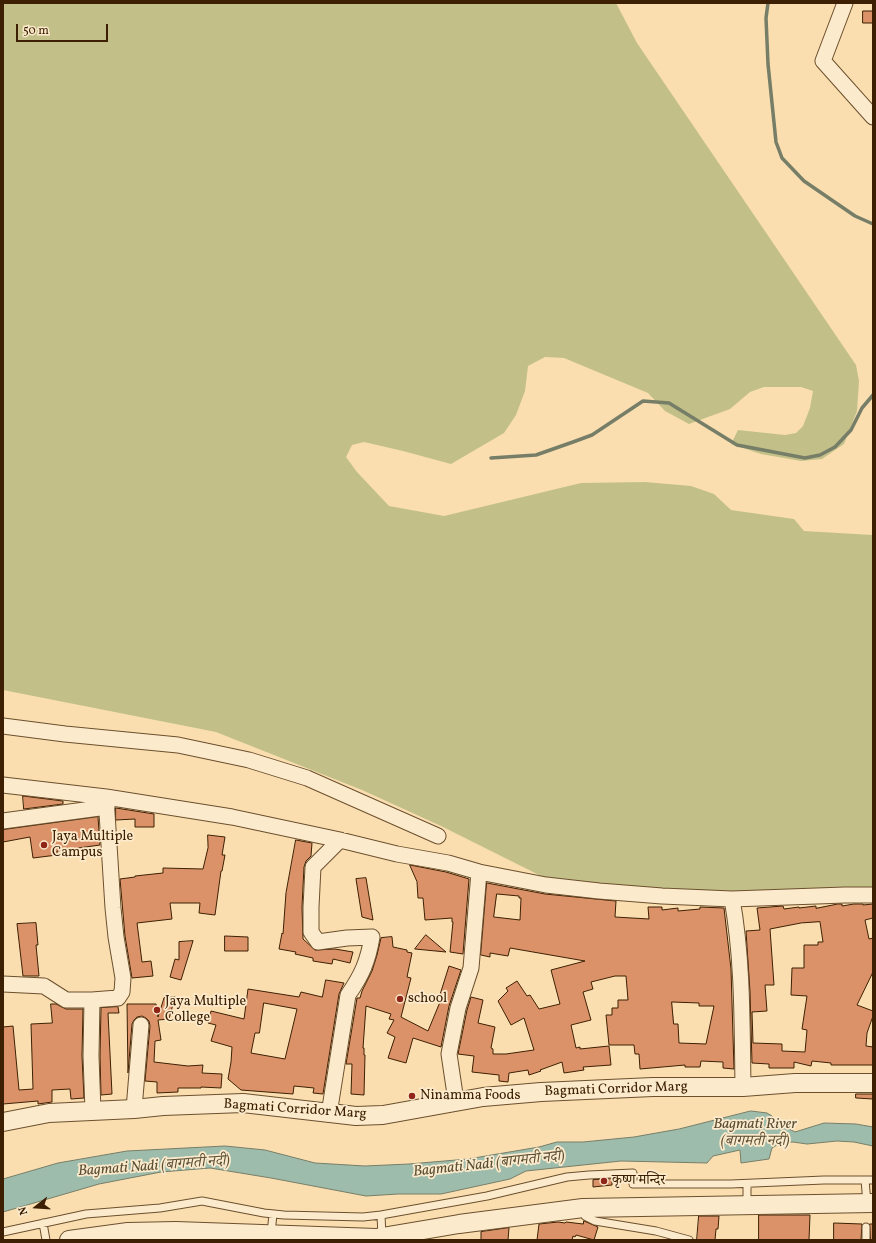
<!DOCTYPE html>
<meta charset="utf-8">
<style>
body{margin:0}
#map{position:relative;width:876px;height:1243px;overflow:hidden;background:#fadeb0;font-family:Vollkorn,serif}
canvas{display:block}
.frame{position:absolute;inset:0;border:4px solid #3d2003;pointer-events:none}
.north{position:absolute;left:16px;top:1187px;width:40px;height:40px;-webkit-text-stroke:3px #fceacc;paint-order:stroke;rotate:253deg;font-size:11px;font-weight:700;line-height:16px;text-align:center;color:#3d2003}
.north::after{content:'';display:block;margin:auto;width:14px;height:18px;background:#3d2003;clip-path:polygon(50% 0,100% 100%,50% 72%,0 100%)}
.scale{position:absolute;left:16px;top:24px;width:92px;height:18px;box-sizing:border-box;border:2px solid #3d2003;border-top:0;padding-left:5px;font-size:12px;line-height:14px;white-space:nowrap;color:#3d2003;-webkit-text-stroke:3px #fceacc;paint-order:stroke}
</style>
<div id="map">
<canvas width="876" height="1243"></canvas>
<div class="frame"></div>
<div class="north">N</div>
<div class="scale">50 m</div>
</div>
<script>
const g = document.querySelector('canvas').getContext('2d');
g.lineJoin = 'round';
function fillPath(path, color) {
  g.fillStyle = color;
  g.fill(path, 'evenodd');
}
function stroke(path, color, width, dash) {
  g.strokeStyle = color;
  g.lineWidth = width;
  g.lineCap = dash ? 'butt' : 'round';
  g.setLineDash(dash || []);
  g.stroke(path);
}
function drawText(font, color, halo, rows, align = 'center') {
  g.font = font + ' Vollkorn,"Noto Serif Devanagari",serif';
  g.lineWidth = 3.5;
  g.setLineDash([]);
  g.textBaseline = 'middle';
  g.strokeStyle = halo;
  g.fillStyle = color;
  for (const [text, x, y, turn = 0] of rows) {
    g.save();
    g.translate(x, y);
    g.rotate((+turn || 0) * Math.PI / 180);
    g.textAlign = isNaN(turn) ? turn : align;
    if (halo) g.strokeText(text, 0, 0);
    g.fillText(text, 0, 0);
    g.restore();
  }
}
fillPath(new Path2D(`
 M3 3H616L637 43 856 365 859 381 857 411 844 444 822 459 801 461 761 454 731 444 738 430 785 435 796 433 803 426 810 408 813 391 801 387H764L750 392 730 409 689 424 665 411 648 393 564 358 545 357 528 366 525 391 516 415 504 433 451 464 403 451 364 442 352 445 346 457 357 472 389 506 444 516 581 483 645 482 691 486 714 494 731 510 794 519 804 531 873 535V888L732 896 547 879 441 826 362 790 216 732 3 690Z`), '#c2c088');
const water = new Path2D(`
 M751 1111 767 1113 772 1116 780 1124 795 1132 824 1123 856 1124 873 1127V1146L854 1142 837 1141 807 1144 793 1142 780 1143 772 1148 769 1159 741 1163 740 1150 713 1156 707 1163 621 1161 526 1171 510 1179 441 1194H398L366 1196 271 1178 210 1168 161 1172 99 1184 3 1212V1179L58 1163 127 1151 225 1146 265 1150 315 1163 365 1166 409 1164 468 1159 539 1147 557 1142H583L634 1137 679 1129Z`);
fillPath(water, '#9ebcab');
stroke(water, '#777e68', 1);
stroke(new Path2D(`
 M768 3 766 18 768 64 776 142 782 158 804 181 855 216 873 224
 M491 458 536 455 573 442 592 435 643 401 669 403 737 445 805 458 820 455 835 447 851 430 862 408 873 395`), '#777e68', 3.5);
const building = new Path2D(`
 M863 11H873V23H863Z
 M23 796 63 801V804L24 809Z
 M116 808 154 814V827H135V819L116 820Z
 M98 817 100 845 57 851V855L33 858 30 837 3 842V830Z
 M208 835 225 837 222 855H225L222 871H221L215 915 199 913 200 903H170L172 919 137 923 142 962 151 961 153 976 132 978 125 936 120 879 135 877V876L163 873V868L203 869 208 848Z
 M296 840 312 843 311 856 306 861 304 867 302 907 303 939 315 950 335 949 353 952 350 963 333 959 332 964 313 961V958L295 954 296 952 279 949 282 933 283 934 286 893Z
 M410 865 446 872 469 879 463 954 450 952 453 922H452V918L425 920 423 898H418L417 882Z
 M366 878 373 920 362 917 356 879Z
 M487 883 545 894 616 901 615 917 649 919 648 907H662V910L678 908V911L700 909V907L724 908 731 969 734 1069 723 1068V1062L701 1061 700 1067H685V1065L640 1069 639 1054H635L634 1045H609L606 1015H612V1008H618V1000H628L626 976H615L591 982 593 989 583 992 591 1020 571 1025 576 1048 580 1047V1049L609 1046 611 1065 583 1067 584 1070 564 1073 562 1062 540 1070 541 1071 529 1075 528 1070 509 1073 508 1082 499 1081V1075L472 1072 474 1056 458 1054 467 1010 471 997 483 1000 478 1023 495 1027 491 1048 493 1049V1054H506L534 1050 524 1018 511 1025 498 1001 508 991 506 988 517 981 527 996 530 995 539 1009 560 1004 551 970 585 961 510 948 508 956 490 953V957L481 955ZM497 894 519 896V898H521L520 920 494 917ZM672 1002 699 1003V1006H714L706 1044 679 1043 678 1024H674Z
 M838 904H842V906L854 904H863V905L873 904V918L865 920 869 939 873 938V972L857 1005 873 1011V1016L867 1033 866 1046 873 1047V1065H831V1063L812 1061 811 1066 794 1062V1068H769V1064L752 1063 750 992 746 931 760 930 757 908 783 906 784 909 799 907V908L816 906V908ZM820 922 823 942H818V945H804V968H792L791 995 807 996 802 1029 807 1030 805 1052 782 1051V1044L753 1043 752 1012 767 1011 765 985H774L770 929 801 923Z
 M36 923 38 945H36L39 976H23L17 924Z
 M426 935 446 952 415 949Z
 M225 936 248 937V951H225Z
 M392 937 393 947 407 950V952L412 953 407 977 411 978 401 1017 428 1031 440 1002 438 1001 449 966 461 970 449 1006 441 1047 413 1038 406 1063 388 1058 395 1037 387 1033 394 1020 389 1019 391 1014 366 1006 363 1048H364V1055H365L364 1095 351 1094 352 1064H346L357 998H360L362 991 372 971 377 955 381 938Z
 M193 941 181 980 170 977 175 959 179 960V942Z
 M326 980 344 983 339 994 323 1094 313 1093 314 1088 294 1086 293 1094 241 1090 228 1079 231 1062 232 1047 211 1041 216 1025 208 1023 211 1011 244 1019 248 989 299 997 301 992 322 997ZM264 1003 297 1009 285 1059 251 1053 255 1033H259Z
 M175 997 169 1019 158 1020 161 1040 155 1041 154 1062 188 1066 203 1065 202 1073 222 1074 221 1088 201 1087V1088H178V1092L157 1093V1082L145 1081 150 1026 149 1021 146 1018 142 1016 137 1017 134 1020 132 1024 128 1073 127 1004H156L158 1017 164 998Z
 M51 1004H56L66 1009H83L82 1056 84 1098 71 1099 70 1089 52 1090V1102L38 1104V1101L3 1104V1027L13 1026 19 1090 33 1089 31 1024 52 1023Z
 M118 1007 119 1013H108L112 1094 101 1095 100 1056 101 1008Z
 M856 1094H873V1099L856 1098Z
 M612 1179V1185L593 1187V1180Z
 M759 1215H810L809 1240H759Z
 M699 1216H719L718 1229H716L715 1240H697Z
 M584 1221 598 1227 594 1240 576 1235 575 1237 573 1236 572 1240H537L539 1224 558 1222 565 1223 566 1222 583 1224Z
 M834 1223 862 1224 861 1240H834Z
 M870 1224H873V1240H871Z
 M509 1228 508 1240H481V1232Z`);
fillPath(building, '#db9268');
stroke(building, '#3d2003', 1);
const service = new Path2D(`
 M865 1180 867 1203
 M747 1205V1184
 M583 1210 585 1216 595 1221 656 1231 689 1240
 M381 1215 382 1237
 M43 1223 46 1240
 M3 1232 86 1214 160 1208 202 1201 264 1213 284 1215 363 1217 381 1215 487 1196 567 1177 589 1175 633 1173V1184H731L824 1180H873
 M271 1234 273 1214
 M866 1240V1227`);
const minor = new Path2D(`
 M845 3 823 61 873 117
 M3 726 65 734 178 745 249 760 307 778 438 836
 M3 785 106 797 232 817 340 840 397 854 448 863 479 872 546 885 599 891 662 896 732 899 845 895H873
 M3 821 107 807
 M732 899C743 960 742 1024 743 1087
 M3 984 44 986 66 1000H92
 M456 1101 449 1054 458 1008 471 968 479 872
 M134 1109 141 1025
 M93 1111 91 1056 92 1000 118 998 122 992 123 978 116 937 113 908 106 797
 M329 1114 348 995C362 975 368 961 372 937L347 938 318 942 311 932V907L313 867 340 840`);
const tertiary = new Path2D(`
 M3 1122 49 1113 134 1109 163 1106 243 1103 356 1116 383 1115 483 1097 541 1092 653 1087H743L795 1083H873
 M69 1240 128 1232 176 1231 376 1238 459 1224 583 1208 873 1203`);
stroke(service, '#6c502e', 9);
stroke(minor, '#6c502e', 17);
stroke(tertiary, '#6c502e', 20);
stroke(service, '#fceacc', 7);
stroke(minor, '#fceacc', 15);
stroke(tertiary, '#fceacc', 18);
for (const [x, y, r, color] of [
 [44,845,4,"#8f2418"],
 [400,999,4,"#8f2418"],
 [157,1010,4,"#8f2418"],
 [412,1096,4,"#8f2418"],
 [604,1181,4,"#8f2418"]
]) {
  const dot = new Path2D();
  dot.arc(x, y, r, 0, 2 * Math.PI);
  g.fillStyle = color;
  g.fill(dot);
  stroke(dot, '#fceacc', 1.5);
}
drawText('14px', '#3d2003', '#fceacc', [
 ["Jaya Multiple",52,837],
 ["Campus",52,853],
 ["school",408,999],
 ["Jaya Multiple",165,1002],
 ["College",165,1018],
 ["Ninamma Foods",420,1096],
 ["कृष्ण मन्दिर",612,1181]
], 'left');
drawText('14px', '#3d2003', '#fceacc', [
 ["Bagmati Corridor Marg",616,1090,-2],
 ["Bagmati Corridor Marg",295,1110,4]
]);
drawText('italic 15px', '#5a4f35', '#fceacc', [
 ["Bagmati River",755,1125],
 ["(बागमती नदी)",755,1142],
 ["Bagmati Nadi (बागमती नदी)",489,1165,-6],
 ["Bagmati Nadi (बागमती नदी)",154,1167,-4]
]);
</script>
